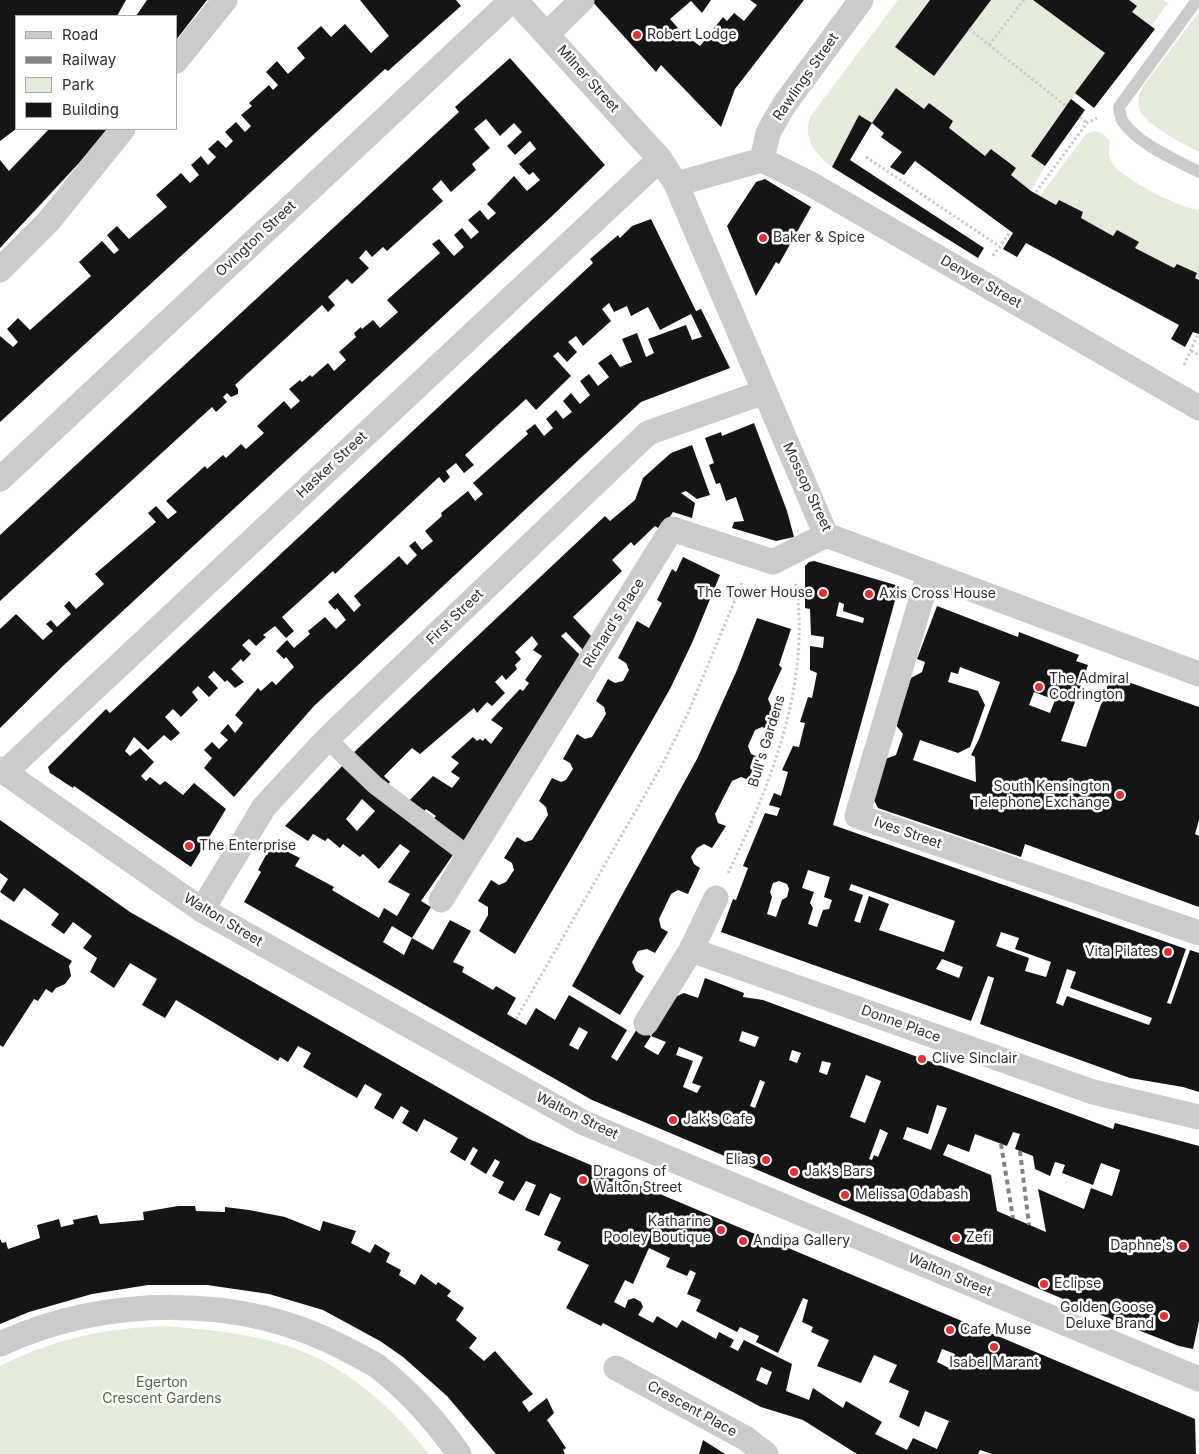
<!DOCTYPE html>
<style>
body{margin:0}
#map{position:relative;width:1199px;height:1454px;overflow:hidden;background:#fff;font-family:Inter,sans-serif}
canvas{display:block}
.legend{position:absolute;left:15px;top:15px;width:162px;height:115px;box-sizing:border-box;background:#fff;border:1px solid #ababab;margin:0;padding:6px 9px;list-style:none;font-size:15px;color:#2e2e2e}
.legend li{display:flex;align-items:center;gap:10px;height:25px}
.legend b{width:25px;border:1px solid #ababab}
</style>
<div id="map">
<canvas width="1199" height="1454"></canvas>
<ul class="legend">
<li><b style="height:6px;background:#cbcbcb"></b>Road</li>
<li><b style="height:6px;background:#838383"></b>Railway</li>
<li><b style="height:14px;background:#e3ebdc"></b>Park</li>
<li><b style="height:14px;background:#151515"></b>Building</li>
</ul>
</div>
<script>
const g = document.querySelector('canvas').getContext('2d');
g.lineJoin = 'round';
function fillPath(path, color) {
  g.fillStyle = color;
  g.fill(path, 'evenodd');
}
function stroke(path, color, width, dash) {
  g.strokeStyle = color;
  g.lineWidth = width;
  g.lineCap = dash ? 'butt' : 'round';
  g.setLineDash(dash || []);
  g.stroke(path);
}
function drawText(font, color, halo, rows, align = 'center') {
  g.font = font + ' Inter,sans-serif';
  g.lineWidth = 5;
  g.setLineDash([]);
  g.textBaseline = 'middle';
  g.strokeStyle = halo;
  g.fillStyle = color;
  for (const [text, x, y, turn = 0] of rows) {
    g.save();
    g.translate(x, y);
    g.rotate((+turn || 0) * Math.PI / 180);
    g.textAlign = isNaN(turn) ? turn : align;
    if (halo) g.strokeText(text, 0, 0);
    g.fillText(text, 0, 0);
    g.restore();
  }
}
fillPath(new Path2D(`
 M898 0H930L895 47 933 76 991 0H1033L1105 53 1031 156 1045 166 1031 191 1011 175 1016 168 992 149 985 156 949 128 953 121 929 103 924 109 896 88 872 123 859 116 832 167C815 153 803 140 810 117Z
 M1129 0H1163L1168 3 1151 26 1132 12 1137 6Z
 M1199 12V152C1184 144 1143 124 1139 108 1137 99 1140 93 1144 85Z
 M1094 131 1102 133 1109 140C1110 146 1108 153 1110 159 1115 176 1181 209 1199 210V280L1195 278 1197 273 1177 264 1174 268 1135 248 1138 242 1113 236 1081 218 1083 212 1059 200 1056 205 1040 196 1086 134Z
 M168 1326C207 1330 247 1333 285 1345 343 1363 392 1407 429 1454H0V1366C57 1338 104 1328 168 1326Z`), '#e3ebdc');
fillPath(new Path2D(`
 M0 0H126L117 16H16V129L0 141Z
 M147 0H207L176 40V16H136Z
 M360 0H456L461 6 388 71 385 69 0 422V336L13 347 18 342 7 329 18 318 30 330 91 276 79 262 102 241 114 254 119 250 107 235 117 226 129 239 167 207 156 195 181 173 190 183 199 175 191 165 201 156 208 165 216 157 208 149 218 140 226 148 233 141 225 132 236 122 245 132 251 126 241 115 252 106 249 103 269 85 273 90 278 85 266 72 277 61 288 74 305 58 297 48 321 26 331 37 345 24 371 53 389 36Z
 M591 0H711L702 13 691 1 670 19 678 28 674 32 686 42 689 38 700 46 723 17 727 21 734 13 744 21 757 5 750 0H804L735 89 721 127 661 65 656 72Z
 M930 0H991L934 76 895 47Z
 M1033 0H1129L1137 6 1132 12 1155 29 1094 108 1075 93 1105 53Z
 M510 58 605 165 551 217 64 665 0 728V629L16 614 43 640 53 631 46 624 51 620 57 627 71 614 64 606 69 601 76 609 104 584 95 574 156 522 148 513 156 506 168 519 177 512 166 501 205 466 207 469 223 455 226 458 241 444 246 449 264 433 257 426 284 401 291 409 300 401 289 389 300 380 302 382 310 375 312 377 328 363 334 371 346 360 339 352 356 337 354 333 361 327 362 329 373 320 380 328 398 312 387 300 440 253 432 244 439 239 454 256 464 247 454 235 462 228 471 239 479 232 468 220 480 210 488 220 496 213 487 204 514 176 527 191 540 180 533 172 529 175 519 164 536 149 530 141 515 155 507 146 522 132 514 123 500 136 486 119 474 129 490 148 472 164 476 170 451 192 441 180 432 189 443 201 387 251 383 247 372 257 366 250 359 258 369 268 352 284 347 279 328 297 335 305 328 312 322 305 235 385 238 389V394L231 397 227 393 223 397 227 402 216 412 212 407 0 601V535L459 112 455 107Z
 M896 88 924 109 929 103 953 121 949 128 985 156 991 149 1016 168 1011 175 1031 191 1056 205 1059 200 1083 212 1081 218 1113 236 1117 230 1139 242 1135 248 1174 268 1177 264 1197 273 1195 278 1199 280V334L1193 332 1185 347 1171 339 1179 325 1026 243 1017 257 1003 249 1013 233 915 161 904 175 890 167 902 152 881 137 884 133 872 123Z
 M1071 99 1085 110 1045 166 1031 156Z
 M859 115 872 123 850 160 984 248 978 258 832 167Z
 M49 129H107L79 163 0 248V160L9 171Z
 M765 179 811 207 779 264 776 262 756 296 727 226 756 182Z
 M651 219 696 311 701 309 730 368 641 402 314 706 234 797 204 768 212 758 204 750 212 742 219 749 228 740 220 733 228 724 235 733 243 723 235 715 258 688 261 691 272 681 276 685 294 667 286 657 284 659 276 651 287 640 294 648 310 634 308 631 325 617 336 629 346 620 337 608 335 610 328 602 338 593 354 612 361 605 354 596 399 556 407 565 417 555 409 546 415 541 422 550 433 541 425 531 442 516 441 513 468 491 475 501 483 494 473 483 528 434 526 431 535 424 544 436 553 428 546 419 556 410 563 419 572 412 563 401 571 393 580 404 590 395 580 381 589 374 598 386 609 377 598 363 611 354 620 367 632 362 622 339 637 333 646 357 654 353 648 339 686 325 692 340 702 337 691 314 660 330 648 307 631 316 627 306 614 312 609 303 602 309 611 321 583 346 576 336 568 342 577 352 567 362 558 352 553 356 571 376 536 410 526 399 465 455 474 465 464 473 456 463 446 471 450 477 444 483 439 477 335 574 333 571 282 617 294 631 286 638 275 626 263 635 266 637 256 646 249 639 242 645 251 654 243 662 241 659 231 669 244 682 235 688 227 680 225 682 214 671 208 677 218 688 209 697 198 686 192 692 198 700 181 717 173 709 165 717 180 733 171 741 164 735 148 750 134 737 125 751 130 756 140 748 154 762 141 776 146 781 150 777 160 785 165 781 183 795 194 783 226 809 191 867 74 786 73 788 50 773 48 767 106 709 110 713 593 263 590 259 618 235 620 238 632 226Z
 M754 423 787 511 794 537 776 541 732 528 734 522 744 521 736 497 726 501 720 483 716 484 709 465 714 463 705 438 721 432 722 436Z
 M692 445 710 495 697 499 686 491 681 493 695 503 692 518 673 512 661 530 655 526 634 546 631 542 612 560 622 571 573 617 592 637 584 651 566 632 561 636 582 657 462 846 431 822 436 816 426 809 421 814 407 803 433 776 452 788 460 778 451 772 459 763 451 757 473 737 477 741 480 739 483 741 485 738 491 744 503 728 491 720 520 689 523 691 529 683 525 680 542 656 533 650 538 644 532 636 515 652 521 659 515 665 517 669 506 680 502 675 495 682 505 693 492 706 487 702 477 713 474 708 420 754 412 748 384 776 390 782 385 787 351 755 605 516 610 521 635 500 643 478 671 453Z
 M683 557 720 575 692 643 670 689 646 731 515 954 479 931 488 915V907L478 901 491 880 499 885 506 882 514 870 512 863 504 858 517 837 525 842 532 840 548 815 546 807 539 801 552 778 561 782 566 780 573 769 570 763 563 759 577 734 585 739 592 737 606 714 604 707 596 701 608 679 615 683 623 681 629 670 626 663 618 658 637 621 649 628 662 603 657 600 672 569 676 572Z
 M814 561 899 586 833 825 1186 949 1167 1003 1171 1004 1190 950 1199 953V1092L1183 1087 1130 1078 980 1024 994 978 988 976 971 1021 721 932 733 899 736 900 748 868 743 866 765 813 777 816 780 808 769 805 774 793 781 796 788 772 782 770 793 746 799 747 805 723 800 722 808 697 812 698 817 673 810 670V646L823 648 824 637 811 635 810 609 805 608V566L809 562ZM839 602 844 604 843 611 864 618 863 623 836 616ZM808 870 830 877 824 897 832 900 829 909 823 910 817 927 808 924 813 908 810 903 814 892 802 888ZM779 881 787 884 789 889 787 897 782 900 776 917 767 914 772 897 770 892 773 883ZM851 884 955 921 944 952 879 930 889 904 869 896 860 923 854 921 863 895 849 890ZM1001 932 1019 938 1015 949 1051 962 1046 977 1025 971 1029 958 996 946ZM942 959 963 967 959 978 936 969ZM1067 969 1076 972 1070 988 1152 1018 1149 1025 1067 996 1063 1006 1056 1003Z
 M937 606 1018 637 1019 632 1079 655 1076 661 1088 665 1061 741 1086 747 1111 676 1199 707V820L1195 834 1199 836V907L1025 844 1021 857 878 808 872 796 885 759 896 755 903 734 896 725 911 678 922 672 925 662 917 659ZM960 667 1000 682 979 739 971 755 975 757 976 782 913 760 920 740 958 753 970 747 985 705 978 691 948 682 951 672 958 674ZM1034 692 1055 700 1050 713 1029 705Z
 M757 618 791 629 779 665 782 668 768 699 771 706 779 710 770 730 762 727 755 730 748 746 751 754 758 757 749 780 741 777 732 781 715 814 718 823 726 826 712 848 704 844 697 848 691 857 694 864 700 868 688 894 678 890 671 894 659 919 661 928 668 932 655 953 647 949 638 951 632 962 636 971 644 976 620 1015 572 986 697 759 737 670Z
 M344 764 455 852 421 901 431 907 412 938 392 926 383 942 404 955 412 938 433 950 450 920 471 931 453 962 464 967 462 972 493 990 496 986 516 998 507 1014 526 1025 536 1008 555 1020 569 995 627 1030 611 1057 617 1061 637 1029 651 1036 644 1047 658 1055 666 1042 651 1036 675 997 684 993 698 998 705 978 744 993 743 997 763 1000 1113 1129 1115 1123 1199 1146V1321L1193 1349 1179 1346 1120 1323 592 1100 244 902 261 872 258 870 272 844 300 858 295 866 334 887 332 890 379 918 384 908 397 916 410 894 388 882 410 851 400 844 379 869 363 854 360 857 343 844 340 848 328 838 325 841 313 834 308 841 285 826ZM362 799 375 811 357 831 346 819ZM579 1027 588 1032 578 1050 569 1045ZM742 1031 759 1037 755 1047 739 1041ZM679 1047 703 1057 692 1083 701 1086 697 1093 683 1087 693 1061 676 1055ZM792 1050 801 1053 797 1063 789 1060ZM822 1061 831 1063 827 1075 819 1072ZM866 1075 881 1081 865 1123 850 1117ZM760 1080 765 1082 755 1108 750 1106ZM937 1105 947 1108 931 1150 903 1139 907 1127 928 1134ZM880 1129 888 1133 878 1157 874 1155 872 1160 869 1159ZM1013 1132 1020 1134 1015 1149 1033 1156 1035 1169 1050 1176 1055 1162 1065 1165 1062 1173 1093 1185 1101 1163 1120 1170 1112 1196 1091 1188 1084 1209 1038 1189 1046 1232 997 1211 991 1175 943 1155 948 1144 969 1152 975 1134 1007 1146Z
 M0 820 130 912 529 1139 1195 1419 1196 1454H992L980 1450 978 1454H857L803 1420 761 1407 603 1323 601 1326 566 1308 589 1265 557 1250 561 1242 544 1235 561 1198 550 1193 539 1216 525 1210 536 1185 526 1181 514 1201 498 1193 504 1182 492 1176 500 1162 495 1159 486 1174 470 1164 478 1150 473 1147 465 1161 450 1152 458 1138 424 1119 417 1132 402 1123 409 1111 401 1106 393 1119 374 1108 382 1094 365 1084 357 1098 303 1067 311 1053 298 1046 288 1062 280 1057 278 1061 176 1000 165 1018 142 1005 157 979 130 963 114 988 90 972 97 958 83 948 92 936 73 922 64 934 51 925 59 914 24 888 14 902 0 892 8 879 0 873ZM649 1248 670 1258 666 1267 687 1276 690 1270 696 1273 687 1294 701 1300 696 1311 737 1332 740 1327 759 1336 756 1342 778 1353 803 1298 808 1300 802 1322 813 1327 811 1332 829 1340 817 1366 861 1383 874 1355 897 1365 889 1382 909 1391 899 1417 919 1427 925 1411 949 1421 937 1449 913 1438 907 1450 875 1434 882 1422 846 1401 843 1408 813 1388 809 1400 786 1391 792 1364 744 1340 738 1351 730 1347 734 1340 719 1332 716 1339 682 1320 677 1328 657 1316 653 1323 638 1315 643 1307 641 1302 634 1298 628 1300 625 1308 614 1302 625 1280 633 1284ZM942 1349 955 1354 949 1368 937 1362ZM761 1367 772 1372 767 1385 756 1380Z
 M0 919 72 961 69 966 71 976 65 984 56 988 52 993 46 989 38 1001 34 999 3 1047 0 1045Z
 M178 1206H195L196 1211 225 1212V1207L249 1210 285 1217 320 1231 323 1221 356 1231 351 1243 370 1253 375 1244 390 1253 386 1262 401 1270 399 1275 415 1285 421 1274 436 1285 438 1282 451 1291 447 1296 464 1308 456 1320 477 1338 469 1348 484 1361 495 1351 533 1394 522 1402 529 1412 547 1398 554 1413 547 1420 566 1448 563 1450 565 1454H496L447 1396 403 1357 380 1341 323 1310 269 1294 207 1285H148L92 1294 29 1312 0 1324V1239L2 1243 6 1242 8 1249 40 1238 37 1225 59 1219 61 1227 74 1224 73 1220 97 1215 100 1224 144 1220 143 1212Z
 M703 1440 725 1454H699Z`), '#151515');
stroke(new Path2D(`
 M969 29 1066 106
 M989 45 1024 0
 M1080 117 1087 123
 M866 157 999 246
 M1036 192 1087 123 1097 118
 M993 256 1010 232
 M1191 351 1199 355
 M1184 365 1198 334
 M728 873C771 784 811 684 796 584
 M516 1019 662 765 688 713 742 583`), '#cbcbcb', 3, [2.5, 2.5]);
stroke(new Path2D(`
 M1197 0 1119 107C1120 112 1120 118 1123 122 1140 145 1174 159 1199 172`), '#cbcbcb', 12);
stroke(new Path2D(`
 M327 739 375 785 469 856`), '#cbcbcb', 19);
stroke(new Path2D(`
 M515 0 660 159 676 184 826 535 1199 674
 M547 34 582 0
 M176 61 225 0
 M762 160 809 183 1199 408
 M762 160 768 133 784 105 861 0
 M676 184 762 160
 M0 270 48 222 123 129
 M0 479 512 0
 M929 573 857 816 1199 933
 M0 769 202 910 584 1123 1199 1379
 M5 772 660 159
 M441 900 672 529 773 562 826 535
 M202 910 264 807 327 739 648 433 764 392
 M691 950 716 898
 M646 1023 691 950 1093 1092 1199 1117
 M0 1344C106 1296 240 1293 344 1348 354 1354 367 1359 377 1366 409 1391 436 1421 459 1454
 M616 1368 745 1438 766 1454`), '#cbcbcb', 25);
stroke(new Path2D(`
 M1001 1144 1013 1218
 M1020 1151 1029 1225`), '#838383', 4, [5, 4]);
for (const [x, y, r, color] of [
 [637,35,5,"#e53035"],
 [763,238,5,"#e53035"],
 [823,593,5,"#e53035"],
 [869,594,5,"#e53035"],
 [1039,687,5,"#e53035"],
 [1120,795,5,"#e53035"],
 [189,846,5,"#e53035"],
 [1168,952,5,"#e53035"],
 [922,1059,5,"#e53035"],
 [673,1120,5,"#e53035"],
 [766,1160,5,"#e53035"],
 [794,1172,5,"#e53035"],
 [583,1180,5,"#e53035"],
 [845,1195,5,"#e53035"],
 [721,1230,5,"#e53035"],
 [956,1238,5,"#e53035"],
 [743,1241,5,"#e53035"],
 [1183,1246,5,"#e53035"],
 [1044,1284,5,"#e53035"],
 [1164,1316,5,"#e53035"],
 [950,1330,5,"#e53035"],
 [994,1347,5,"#e53035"]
]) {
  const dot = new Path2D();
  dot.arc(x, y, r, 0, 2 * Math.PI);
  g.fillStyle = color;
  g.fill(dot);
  stroke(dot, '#fff', 2);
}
drawText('14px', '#2e2e2e', '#fff', [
 ["Robert Lodge",647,35],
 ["Baker & Spice",773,238],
 ["The Tower House",813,593,"right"],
 ["Axis Cross House",879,594],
 ["The Admiral",1049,679],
 ["Codrington",1049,695],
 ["South Kensington",1110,787,"right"],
 ["Telephone Exchange",1110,803,"right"],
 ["The Enterprise",199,846],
 ["Vita Pilates",1158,952,"right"],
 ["Clive Sinclair",932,1059],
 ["Jak's Cafe",683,1120],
 ["Elias",756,1160,"right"],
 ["Dragons of",593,1172],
 ["Walton Street",593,1188],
 ["Jak's Bars",804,1172],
 ["Melissa Odabash",855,1195],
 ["Katharine",711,1222,"right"],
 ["Pooley Boutique",711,1238,"right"],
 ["Zefi",966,1238],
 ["Andipa Gallery",753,1241],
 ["Daphne's",1173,1246,"right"],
 ["Eclipse",1054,1284],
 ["Golden Goose",1154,1308,"right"],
 ["Deluxe Brand",1154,1324,"right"],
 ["Cafe Muse",960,1330],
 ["Isabel Marant",994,1363,"center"]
], 'left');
drawText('14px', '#2e2e2e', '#fff', [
 ["Rawlings Street",806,77,-55],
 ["Milner Street",588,79,48],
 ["Ovington Street",256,239,-43],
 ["Denyer Street",981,282,30],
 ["Hasker Street",332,465,-43],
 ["Mossop Street",807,487,65],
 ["First Street",455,617,-44],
 ["Richard's Place",614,623,-58],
 ["Bull's Gardens",767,741,-73],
 ["Ives Street",908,833,19],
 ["Walton Street",223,920,31],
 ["Donne Place",901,1024,20],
 ["Walton Street",577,1116,26],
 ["Walton Street",950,1275,23],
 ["Crescent Place",692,1409,29]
]);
drawText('14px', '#4f6a3b', '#fff', [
 ["Egerton",162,1383],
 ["Crescent Gardens",162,1399]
]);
</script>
